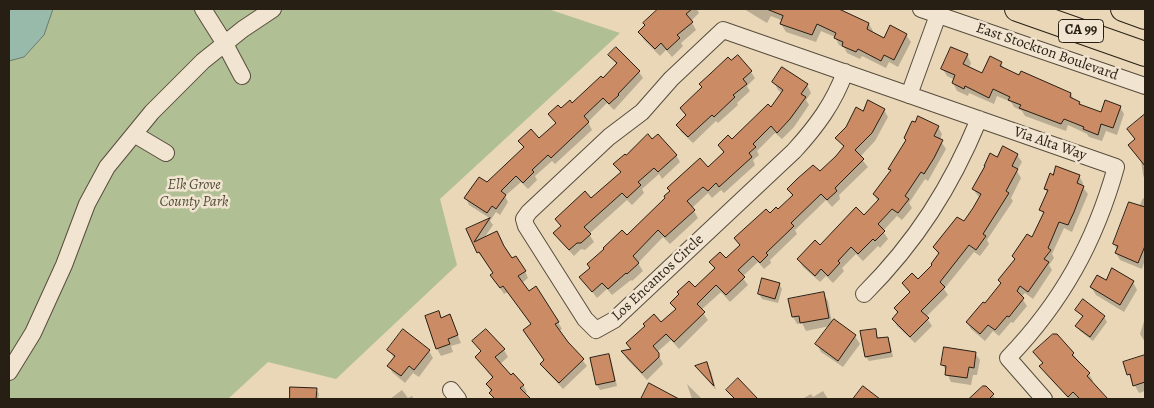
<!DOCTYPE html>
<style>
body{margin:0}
#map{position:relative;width:1154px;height:408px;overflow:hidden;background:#e9d7b8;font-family:Alegreya,serif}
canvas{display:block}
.frame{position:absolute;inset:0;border:10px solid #281f14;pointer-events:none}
</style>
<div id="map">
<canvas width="1154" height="408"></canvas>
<div class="frame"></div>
</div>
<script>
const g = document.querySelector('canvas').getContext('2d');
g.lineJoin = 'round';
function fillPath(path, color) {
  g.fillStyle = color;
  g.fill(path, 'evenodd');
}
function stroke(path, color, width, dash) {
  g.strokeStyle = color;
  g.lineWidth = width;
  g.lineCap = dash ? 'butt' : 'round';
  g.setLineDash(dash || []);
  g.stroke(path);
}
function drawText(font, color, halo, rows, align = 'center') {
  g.font = font + ' Alegreya,serif';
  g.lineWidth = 5;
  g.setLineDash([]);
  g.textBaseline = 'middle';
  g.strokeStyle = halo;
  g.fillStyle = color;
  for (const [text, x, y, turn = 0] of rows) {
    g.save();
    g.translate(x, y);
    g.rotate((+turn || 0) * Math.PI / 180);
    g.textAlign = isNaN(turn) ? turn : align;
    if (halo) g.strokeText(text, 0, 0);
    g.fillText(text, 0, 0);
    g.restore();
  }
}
fillPath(new Path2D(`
 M9 9H548L620 33 440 199 457 265 336 379 268 362 228 399H9Z`), '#b0bf94');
const water = new Path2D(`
 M9 9H53L44 35 24 57 9 61Z`);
fillPath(water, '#98baab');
stroke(water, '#6b7c6f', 1);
fillPath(new Path2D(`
 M659 9H697L699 13 691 21 696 30 681 43 683 46 672 57 666 50 660 56 644 40 639 32 646 26 644 23Z
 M744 9H833L869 24 873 31 872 33 884 39 906 35 911 42 898 67 889 62 886 68 862 56 860 59 847 53 844 47 839 45 835 37 821 31 816 42 786 32 781 24 783 21 771 16 767 23Z
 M616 49 639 72 643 78 614 110 607 103 588 122 592 130 555 164 552 161 535 176 537 180 528 189 521 182 505 196 508 202 500 215 496 212 490 221 493 225 484 238 506 251 512 260 525 271 528 278 522 283 529 293 558 322 562 329 559 331 587 366 563 389 546 371 542 364 545 361 532 325 508 292 504 294 496 282 495 274 478 252 468 229 491 219 469 205 466 198 487 183 524 148 519 141 539 140 557 124 550 114 572 105 603 80 617 65 610 55Z
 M967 55 971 63 969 68 983 74 1001 63 1005 70 1071 94 1074 100 1080 103 1082 107 1101 114 1120 107 1124 114 1117 135 1106 131 1102 141 1089 137 1087 134 1068 125 1066 131 1025 116 1022 111 1014 107 1011 102 997 96 994 104 969 93 968 96 957 91 953 83 955 80 947 76 942 68Z
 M751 72 755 78 747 86 750 91 737 103 738 105 718 123 716 121 693 143 681 132 677 125 686 116 681 108Z
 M774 82 807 85 811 93 806 100 809 105 794 127 782 139 775 133 757 151 759 155 753 160 755 165 724 193 721 190 712 198 708 193 692 208 698 218 670 244 663 237 638 263 643 271 632 281 631 280 612 295 607 289 597 298 581 277 725 153 719 145 732 141 771 109 782 93 778 90Z
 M884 110 888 117 875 141 860 157 868 167 839 195 840 199 832 207 826 200 795 230 797 234 770 260 771 263 764 269 758 262 742 277 748 285 730 302 721 292 701 310 708 320 679 349 671 340 657 352 663 364 647 380 627 359 623 352 632 350 676 310 672 303 695 289 715 270 711 263 726 260 740 246 736 238 770 215 778 211 793 197 788 189 820 173 836 157 844 148 837 138 863 113Z
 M1145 116V159L1144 160H1145V180L1143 175 1141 161 1130 145 1135 140 1128 129Z
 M938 127 942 134 940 140 946 149 928 181 925 179 909 203 912 208 902 220 897 216 883 231 888 239 880 248 878 246 863 261 856 254 842 268 844 271 833 283 826 276 820 282 803 267 798 259 820 247 864 217 878 202 874 194 891 172 890 169 907 141 905 138Z
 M652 141 676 155 680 162 662 179 659 174 642 189 644 193 632 205 627 200 589 234 594 242 585 250 581 249 574 256 559 240 555 233 561 227 557 219 590 199 621 173 615 164Z
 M1017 155 1022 162 1017 171 1021 178 1011 198 1013 201 987 240 989 244 980 256 974 252 944 289 948 295 926 317 932 326 915 343 897 326 893 319 898 314 895 309 910 293 904 284 918 281 933 265 939 255 934 247 964 223 981 198 978 196 973 189 998 158Z
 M1079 176 1083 183 1082 186 1088 194 1072 232 1064 228 1052 254 1054 258 1049 265 1052 270 1033 299 1025 293 1021 297 1027 306 1013 323 1011 322 999 336 993 331 985 341 971 329 967 322 985 305 1001 284 999 281 1015 260 1013 257 1033 239 1044 215 1041 210 1048 193 1045 189Z
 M1143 198 1145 199V260L1142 269 1120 260 1116 253 1117 250 1114 244 1139 207Z
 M1106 282H1133L1137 290 1124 312 1096 295 1091 287Z
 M779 284 782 289 778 303 762 299 759 294Z
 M823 293 828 301 832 323 855 336 860 344 843 367 821 352 817 344 830 326 806 331 802 323 797 324 793 317Z
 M1077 310 1104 317 1107 322 1093 341 1080 331 1077 327 1083 318Z
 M438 313 442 319 450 316 461 343 451 346 453 352 441 356 437 349 426 317Z
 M1145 318V342L1140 334Z
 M875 330 879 340 887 338 890 343 893 357 869 361 866 357Z
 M474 341 504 350 508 357 500 364 511 377 523 385 527 392 525 394 530 399H494L487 384 493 379 476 357 482 353Z
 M389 350 429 351 433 358 419 377 413 373 405 383 393 373 388 366 394 358Z
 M975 353 980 360 977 375H973L971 385 951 382 943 365Z
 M1035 353 1073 354 1089 374 1093 381 1092 382 1098 391 1106 399H1069L1045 373 1041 366 1043 364Z
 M608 355 611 360 617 386 600 390 597 385Z
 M1145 356V391L1139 393 1129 375 1125 363Z
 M706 364 711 371 716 390 701 373 697 366Z
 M687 384 702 399H692Z
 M292 388 316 389 319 394 318 399H291Z
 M983 388 993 395 995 399H971Z
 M402 390 408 398 412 396 414 399H390Z
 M823 391 828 399H802L811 394 813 397Z`), '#0003');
const building = new Path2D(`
 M658 9H692L686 14 693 22 677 35 680 38 667 50 661 43 655 49 638 32 645 25 643 23Z
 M767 9H839L869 23 867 29 884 38 890 25 907 34 894 60 884 55 881 61 858 49 856 52 842 46 843 42 834 38 836 33 817 24 812 35 780 24 783 16Z
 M616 47 640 71 618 94 619 95 609 104 603 98 584 116 589 122 551 158 548 155 532 170 534 172 523 183 516 176 501 191 506 195 496 209 492 206 487 213 464 198 479 177 487 182 524 147 518 141 531 129 539 138 556 123 548 114 558 105 561 108 570 100 572 103 601 76 603 78 617 63 608 55Z
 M951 47 968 54 963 64 982 73 990 56 1002 62 1000 66 1019 75 1021 71 1071 93 1070 97 1080 102 1079 104 1101 112 1105 100 1121 106 1113 128 1101 124 1098 135 1083 129 1084 127 1064 119 1061 124 1019 108 1021 105 1008 100 1010 97 993 89 989 98 965 86 964 89 952 83 955 75 941 69Z
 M738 55 752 71 743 79 747 84 733 95 735 97 714 117 712 115 688 137 676 125 686 115 680 108 702 87 699 84 710 74 728 57 731 60Z
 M782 67 808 84 801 94 806 97 790 119 777 133 771 126 753 144 756 147 749 153 752 157 719 187 716 183 708 191 703 187 687 201 695 210 665 237 658 230 633 256 639 263 627 274 626 273 608 289 602 283 592 292 579 277 590 268 587 264 604 249 603 248 622 230 627 235 665 198 664 196 670 191 667 188 700 158 708 167 724 152 718 145 728 135 732 139 768 104 771 107 783 90 772 82Z
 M868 100 885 109 872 133 855 150 864 159 835 188 837 191 827 200 821 194 791 223 794 226 766 253 768 255 760 263 753 256 738 270 745 277 726 295 716 285 697 304 705 312 674 342 666 334 653 346 659 353V357L642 373 621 351 631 349 626 343 645 326 643 324 654 314 661 322 676 309 670 303 679 294 677 292 689 281 695 287 715 268 709 262 720 252 726 258 740 245 734 238 766 209 770 213 776 207 778 209 793 195 787 189 797 179 813 165 820 171 836 156 844 146 835 138 846 127 856 107 863 111Z
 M1145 114V166L1128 145 1135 139 1127 129Z
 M918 116 939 126 934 136 943 140 934 158 924 174 921 172 905 196 909 199 898 213 892 209 878 224 885 231 875 241 873 239 858 254 851 247 838 261 840 263 828 276 821 269 815 276 797 259 815 240 820 245 856 207 864 215 879 199 873 194 891 170 888 169 906 140 904 138 912 121 915 122Z
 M648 134 652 139 658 134 677 155 658 172 654 168 638 182 641 185 627 198 622 193 584 227 591 234 581 243H577L569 250 553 233 561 226 555 219 585 191 591 198 621 172 613 164 625 154 626 155Z
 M1003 146 1018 154 1012 166 1018 169 1006 191 1009 193 983 234 986 236 976 250 969 245 940 282 945 287 921 311 929 318 910 337 892 319 898 312 894 308 910 292 902 283 912 273 918 279 932 265 931 264 939 253 933 247 957 217 964 221 973 208 981 194 972 189 985 166H984L990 153 997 157Z
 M1056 166 1080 175 1077 183 1084 186 1074 212 1068 225 1059 222 1048 248 1051 250 1044 259 1049 262 1028 292 1020 286 1017 291 1024 298 1009 317 1007 316 995 330 988 325 980 334 966 322 983 302 985 303 1001 283 998 280 1015 259 1012 256 1027 234 1032 237 1044 212 1039 210 1048 190 1044 189 1050 173 1053 175Z
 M1129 202 1145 207V246L1138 263 1115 253 1118 246 1113 244Z
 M490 218 474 242 497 231 504 246 512 258 516 256 526 271 518 276 529 291 536 286 559 322 555 324 568 342 584 359 559 383 540 364 544 360 523 330 531 324 503 286 500 288 490 275 493 273 479 252 477 253 466 229Z
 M1112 268 1134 281 1120 305 1090 287 1097 275 1106 280Z
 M762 278 780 283 775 299 758 294Z
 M824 292 829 318 800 323 799 316 792 317 788 299Z
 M1083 299 1105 316 1090 337 1075 326 1083 316 1075 310Z
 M439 311 441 318 450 314 458 335 448 339 450 344 436 349 425 316Z
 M834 319 856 335 838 361 815 344Z
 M403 329 430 350 414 370 409 366 401 376 387 366 395 356 387 350Z
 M486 329 505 349 495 357 511 375 513 373 524 385 520 388 531 399H495L489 393 492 390 486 384 493 377 475 357 481 351 472 341Z
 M876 329 877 338 888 337 891 352 865 357 860 331Z
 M1053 334H1057L1074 353 1072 355 1090 373 1087 376 1108 399H1080L1073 392 1068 397 1039 366 1043 363 1033 352Z
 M944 347 976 352 974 368 969 367 967 378 945 375 946 366 941 365Z
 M609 354 615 381 596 385 590 358Z
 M1145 355V382L1133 386 1130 374 1127 375 1123 362Z
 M707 362 714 386 695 366Z
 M738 378 758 399H735L726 390Z
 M649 383 679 399H641Z
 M863 386 880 399H853Z
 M983 386H986L994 394 989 399H969Z
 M290 387 317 388 316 399H290Z`);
fillPath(building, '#cb8b64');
stroke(building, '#281f14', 1);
const minor = new Path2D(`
 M203 9 225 44 242 76
 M921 9 1145 86
 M845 72C834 103 816 127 794 151L614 320 596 330 585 319 526 226 524 219 529 212 609 137 642 112 671 79 723 30 1116 167C1095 242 1062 302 1008 358L1044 399
 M909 95 938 15
 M134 134 166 153
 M864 294C916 242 951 187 979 119
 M9 372 33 333 64 265 87 204 107 167 152 112 203 61 243 29 273 9
 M451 390 458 399`);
const highway = new Path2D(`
 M1017 9 1145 54
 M1123 9 1145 17`);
stroke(minor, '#584d3d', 18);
stroke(highway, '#281f14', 26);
stroke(minor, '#f1e5d1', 16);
stroke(highway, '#e9d7b8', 24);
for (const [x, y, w] of [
 [1081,31,45]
]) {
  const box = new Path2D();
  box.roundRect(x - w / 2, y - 11.5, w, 23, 4);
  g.fillStyle = '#f1e5d1';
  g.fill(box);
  stroke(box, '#281f14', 1);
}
drawText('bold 14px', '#281f14', null, [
 ["CA 99",1081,31]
]);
drawText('15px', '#281f14', '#f1e5d1', [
 ["East Stockton Boulevard",1047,52,19],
 ["Via Alta Way",1050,144,19],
 ["Los Encantos Circle",658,278,-43]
]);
drawText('italic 15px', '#514f3a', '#f1e5d1', [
 ["Elk Grove",194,185],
 ["County Park",194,202]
]);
</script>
